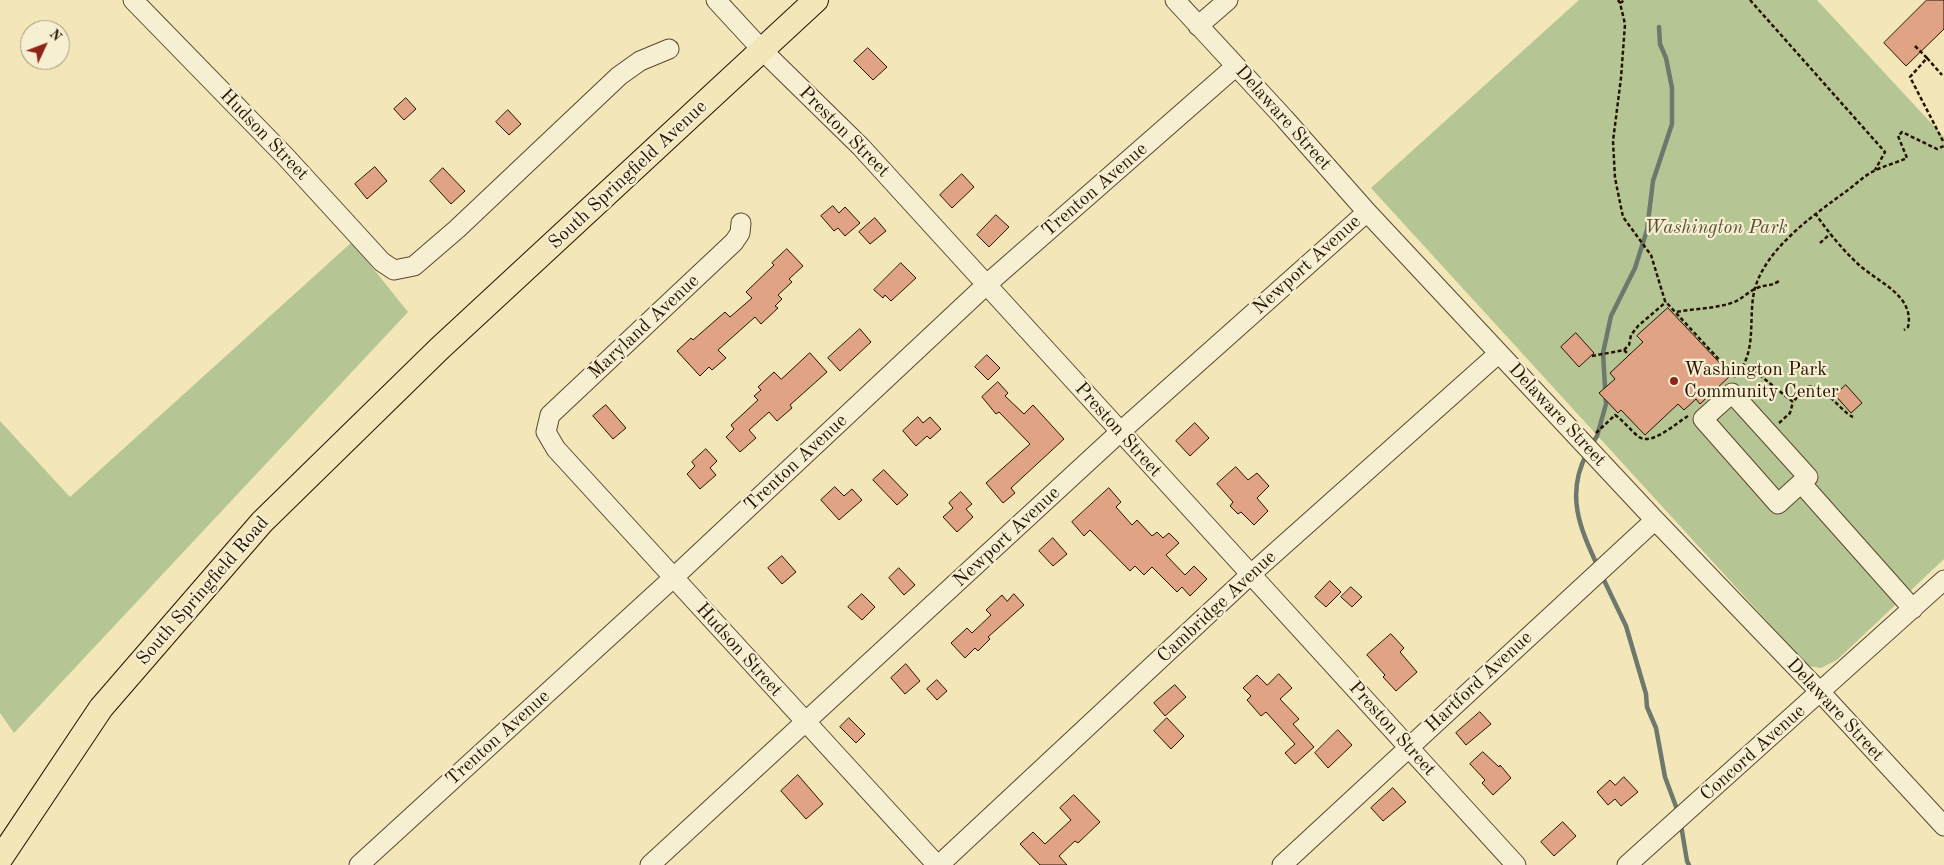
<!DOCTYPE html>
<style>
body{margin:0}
#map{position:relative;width:1944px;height:865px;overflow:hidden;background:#f3e6b9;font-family:"Old Standard TT",serif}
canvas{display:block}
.north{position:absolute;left:20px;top:20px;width:50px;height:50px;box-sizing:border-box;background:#f7efd2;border:1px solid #a4977e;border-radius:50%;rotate:47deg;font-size:14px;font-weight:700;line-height:20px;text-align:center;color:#271201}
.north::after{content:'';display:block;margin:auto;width:18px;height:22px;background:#8f2418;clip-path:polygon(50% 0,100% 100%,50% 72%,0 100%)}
</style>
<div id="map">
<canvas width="1944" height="865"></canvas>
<div class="north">N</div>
</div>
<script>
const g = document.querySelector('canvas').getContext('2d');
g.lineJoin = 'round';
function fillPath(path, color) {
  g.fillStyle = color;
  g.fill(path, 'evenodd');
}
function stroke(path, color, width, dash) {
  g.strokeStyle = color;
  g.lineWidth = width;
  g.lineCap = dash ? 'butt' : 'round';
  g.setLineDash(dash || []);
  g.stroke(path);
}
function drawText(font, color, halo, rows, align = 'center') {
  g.font = font + ' "Old Standard TT",serif';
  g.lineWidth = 4.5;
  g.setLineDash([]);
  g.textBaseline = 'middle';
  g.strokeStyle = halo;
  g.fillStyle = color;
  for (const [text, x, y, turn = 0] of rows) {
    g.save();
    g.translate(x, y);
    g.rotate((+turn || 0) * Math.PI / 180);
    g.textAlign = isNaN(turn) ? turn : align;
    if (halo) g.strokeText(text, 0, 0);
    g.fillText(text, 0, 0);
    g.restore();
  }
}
fillPath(new Path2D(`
 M1579 0H1817L1944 137V559L1837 660 1821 668 1808 666 1371 188Z
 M352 242 408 312 14 733 0 713V421L70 497Z`), '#b5c694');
stroke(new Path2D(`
 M1592 444 1597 436 1606 404 1603 353 1611 316 1635 268 1647 230 1653 181 1672 124V88L1666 58 1660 44 1659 27
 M1587 453C1565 495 1580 528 1598 567
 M1602 576 1626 626 1646 694 1647 707 1656 728 1665 777 1678 812
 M1681 825 1687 861 1689 865`), '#6d796c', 4.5);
const building = new Path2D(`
 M1927 0H1944V29L1906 66 1884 43Z
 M868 48 887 67 873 80 854 61Z
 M406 98 416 109 404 120 394 109Z
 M508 110 521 124 509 135 496 122Z
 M375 167 387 181 367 199 355 184Z
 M443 168 465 191 451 204 430 181Z
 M962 174 974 187 952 208 940 195Z
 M833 206 839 213 845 207 860 223 845 236 838 228 834 231 821 216Z
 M996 215 1009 227 989 247 977 235Z
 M875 218 886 231 870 244 859 232Z
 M787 249 803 266 789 279 792 282 778 295 782 299 775 306 778 308 761 324 755 317 718 350 726 358 712 370 709 367 700 376 677 351 691 338 693 340 725 312 730 317 752 298 746 292 774 265 772 263Z
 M901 263 916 278 891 301 885 295 883 298 874 290Z
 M1668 308 1731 375 1700 404 1696 399 1684 410 1678 404 1645 435 1621 410 1618 413 1599 393 1615 379 1610 373 1643 342 1637 336Z
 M860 329 871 342 840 371 828 358Z
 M1576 333 1594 353 1579 367 1561 347Z
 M810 353 827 372 790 405 792 408 777 421 769 412 749 430 756 438 740 452 726 437 734 429 731 425 758 400 754 396 761 390 758 387 774 372 781 379Z
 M987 355 1000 368 988 380 975 367Z
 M998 382 1008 393 1005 396 1024 414 1033 405 1064 439 1011 488 1015 493 1003 503 986 483 1030 444 999 412 996 414 982 397Z
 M1846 385 1862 403 1851 413 1835 395Z
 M606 405 626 428 613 439 593 416Z
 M918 417 923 423 930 417 941 429 930 439 927 436 916 446 903 431Z
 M1195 423 1209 438 1190 456 1176 441Z
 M706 449 717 461 710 468 716 475 700 489 687 474 695 466 692 462Z
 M1236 467 1248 480 1257 473 1269 486 1257 498 1268 511 1254 525 1241 512 1238 514 1230 506 1233 502 1217 484Z
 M884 470 908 495 897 505 873 480Z
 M835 487 844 496 852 489 862 500 839 520 821 500Z
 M1109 488 1121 502 1116 507 1132 525 1137 520 1152 536 1157 532 1163 538 1169 533 1179 543 1166 555 1185 575 1194 566 1207 579 1190 596 1182 587 1177 592 1152 567 1144 575 1135 566 1130 571 1090 530 1084 536 1072 522Z
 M961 492 972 504 966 509 973 517 957 532 943 517 953 508 949 503Z
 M1053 538 1067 554 1053 566 1039 551Z
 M782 556 796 572 782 584 768 568Z
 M899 568 915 585 904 595 889 578Z
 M1330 581 1341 592 1326 607 1315 597Z
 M1351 587 1362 597 1352 607 1341 597Z
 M862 594 875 607 862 620 848 607Z
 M1014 594 1024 605 988 637 990 639 978 651 975 648 965 658 951 643 967 628 972 633 991 615 986 610 1002 595 1007 601Z
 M1391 634 1404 648 1400 652 1417 672 1396 691 1383 677 1385 675 1367 655Z
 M906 664 920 681 905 694 891 678Z
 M1279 674 1292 688 1280 699 1299 719 1293 724 1314 747 1295 764 1285 753 1295 744 1266 712 1261 716 1247 700 1251 696 1243 688 1257 675 1267 685Z
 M937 680 947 691 937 700 927 689Z
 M1175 685 1186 697 1165 716 1154 703Z
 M1480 712 1491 724 1466 745 1456 733Z
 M849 718 865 734 856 743 840 727Z
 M1167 718 1184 736 1171 749 1154 731Z
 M1338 730 1352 745 1328 768 1315 753Z
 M1483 752 1499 767 1500 765 1511 778 1493 795 1482 783 1485 780 1470 764Z
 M798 775 823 804 806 819 781 791Z
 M1624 777 1638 792 1621 806 1615 799 1608 805 1597 792 1610 780 1615 785Z
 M1393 788 1406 802 1383 821 1371 808Z
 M1074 795 1100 822 1078 843 1075 841 1059 856 1067 865H1040L1020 844 1033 832 1045 844 1071 820 1060 808Z
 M1563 822 1576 836 1554 856 1541 842Z`);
fillPath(building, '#e0a385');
stroke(building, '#271201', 1);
const minor = new Path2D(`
 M133 0 285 156 382 262 394 270 414 266 457 229 619 76 640 61 669 49
 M716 0 763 51 861 147 1516 865
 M1175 0 1284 118 1367 212 1655 520 1821 693 1944 826
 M1198 26 1228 0
 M741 223 740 233 734 242 550 415 546 432 556 449 937 865
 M1801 483 1808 477 1732 393 1703 419 1778 504 1801 483 1913 609
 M359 865 673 578 986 285 1236 66
 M650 865 1120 432 1367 212
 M939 865 1250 575 1499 353
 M1282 865 1655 520
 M1627 865 1944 580`);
const major = new Path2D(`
 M0 859 101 708 262 522 439 349 816 0`);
stroke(minor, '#5a472f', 21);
stroke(major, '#271201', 26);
stroke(new Path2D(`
 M1618 0 1620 3 1625 24 1621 78 1613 141 1615 178 1623 217 1651 255 1665 301 1735 377
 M1750 0 1885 152 1875 170
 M1620 3 1625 0
 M1915 46 1927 58 1910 77 1944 143
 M1927 58 1942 75
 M1815 213C1828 232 1842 249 1858 264 1877 282 1915 295 1908 327L1904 330
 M1820 243 1830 234
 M1677 312C1696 308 1716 309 1734 302 1742 299 1749 291 1757 288 1766 284 1770 287 1779 281
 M1624 350 1629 355
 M1592 356 1624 350 1629 345 1631 335 1638 326 1666 302
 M1741 371 1756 372 1793 402C1797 398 1799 392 1803 389 1820 377 1839 411 1853 417
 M1734 377C1759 354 1747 317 1755 288 1767 247 1815 214 1848 190 1856 184 1863 177 1872 172 1883 166 1896 163 1907 158L1898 136 1902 132 1937 149 1944 146
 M1779 423 1790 413 1793 402
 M1596 433 1615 415C1624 421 1630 430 1639 437 1652 446 1676 423 1688 416`), '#271201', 2.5, [4, 2.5]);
stroke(minor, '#f7efd2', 19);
stroke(major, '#f3e6b9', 24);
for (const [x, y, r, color] of [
 [1674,381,5,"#8f2418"]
]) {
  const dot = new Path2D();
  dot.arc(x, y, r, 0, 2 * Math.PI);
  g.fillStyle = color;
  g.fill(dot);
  stroke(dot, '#f7efd2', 2);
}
drawText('19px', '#271201', '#f7efd2', [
 ["Delaware Street",1283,118,48],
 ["Preston Street",844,132,45],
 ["Hudson Street",264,135,46],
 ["South Springfield Avenue",628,175,-43],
 ["Trenton Avenue",1095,190,-41],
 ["Newport Avenue",1307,265,-42],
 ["Maryland Avenue",644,327,-43],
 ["Delaware Street",1557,415,47],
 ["Preston Street",1118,430,48],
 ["Trenton Avenue",796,463,-43],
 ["Newport Avenue",1007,537,-43],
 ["South Springfield Road",203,591,-49],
 ["Cambridge Avenue",1217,607,-43],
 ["Hudson Street",739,650,48],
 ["Hartford Avenue",1479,682,-43],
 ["Delaware Street",1835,710,47],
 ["Preston Street",1392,729,48],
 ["Trenton Avenue",498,738,-42],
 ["Concord Avenue",1753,753,-42]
]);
drawText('italic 19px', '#595134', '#f7efd2', [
 ["Washington Park",1716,228]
]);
drawText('19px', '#271201', '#f7efd2', [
 ["Washington Park",1684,370],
 ["Community Center",1684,392]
], 'left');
</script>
